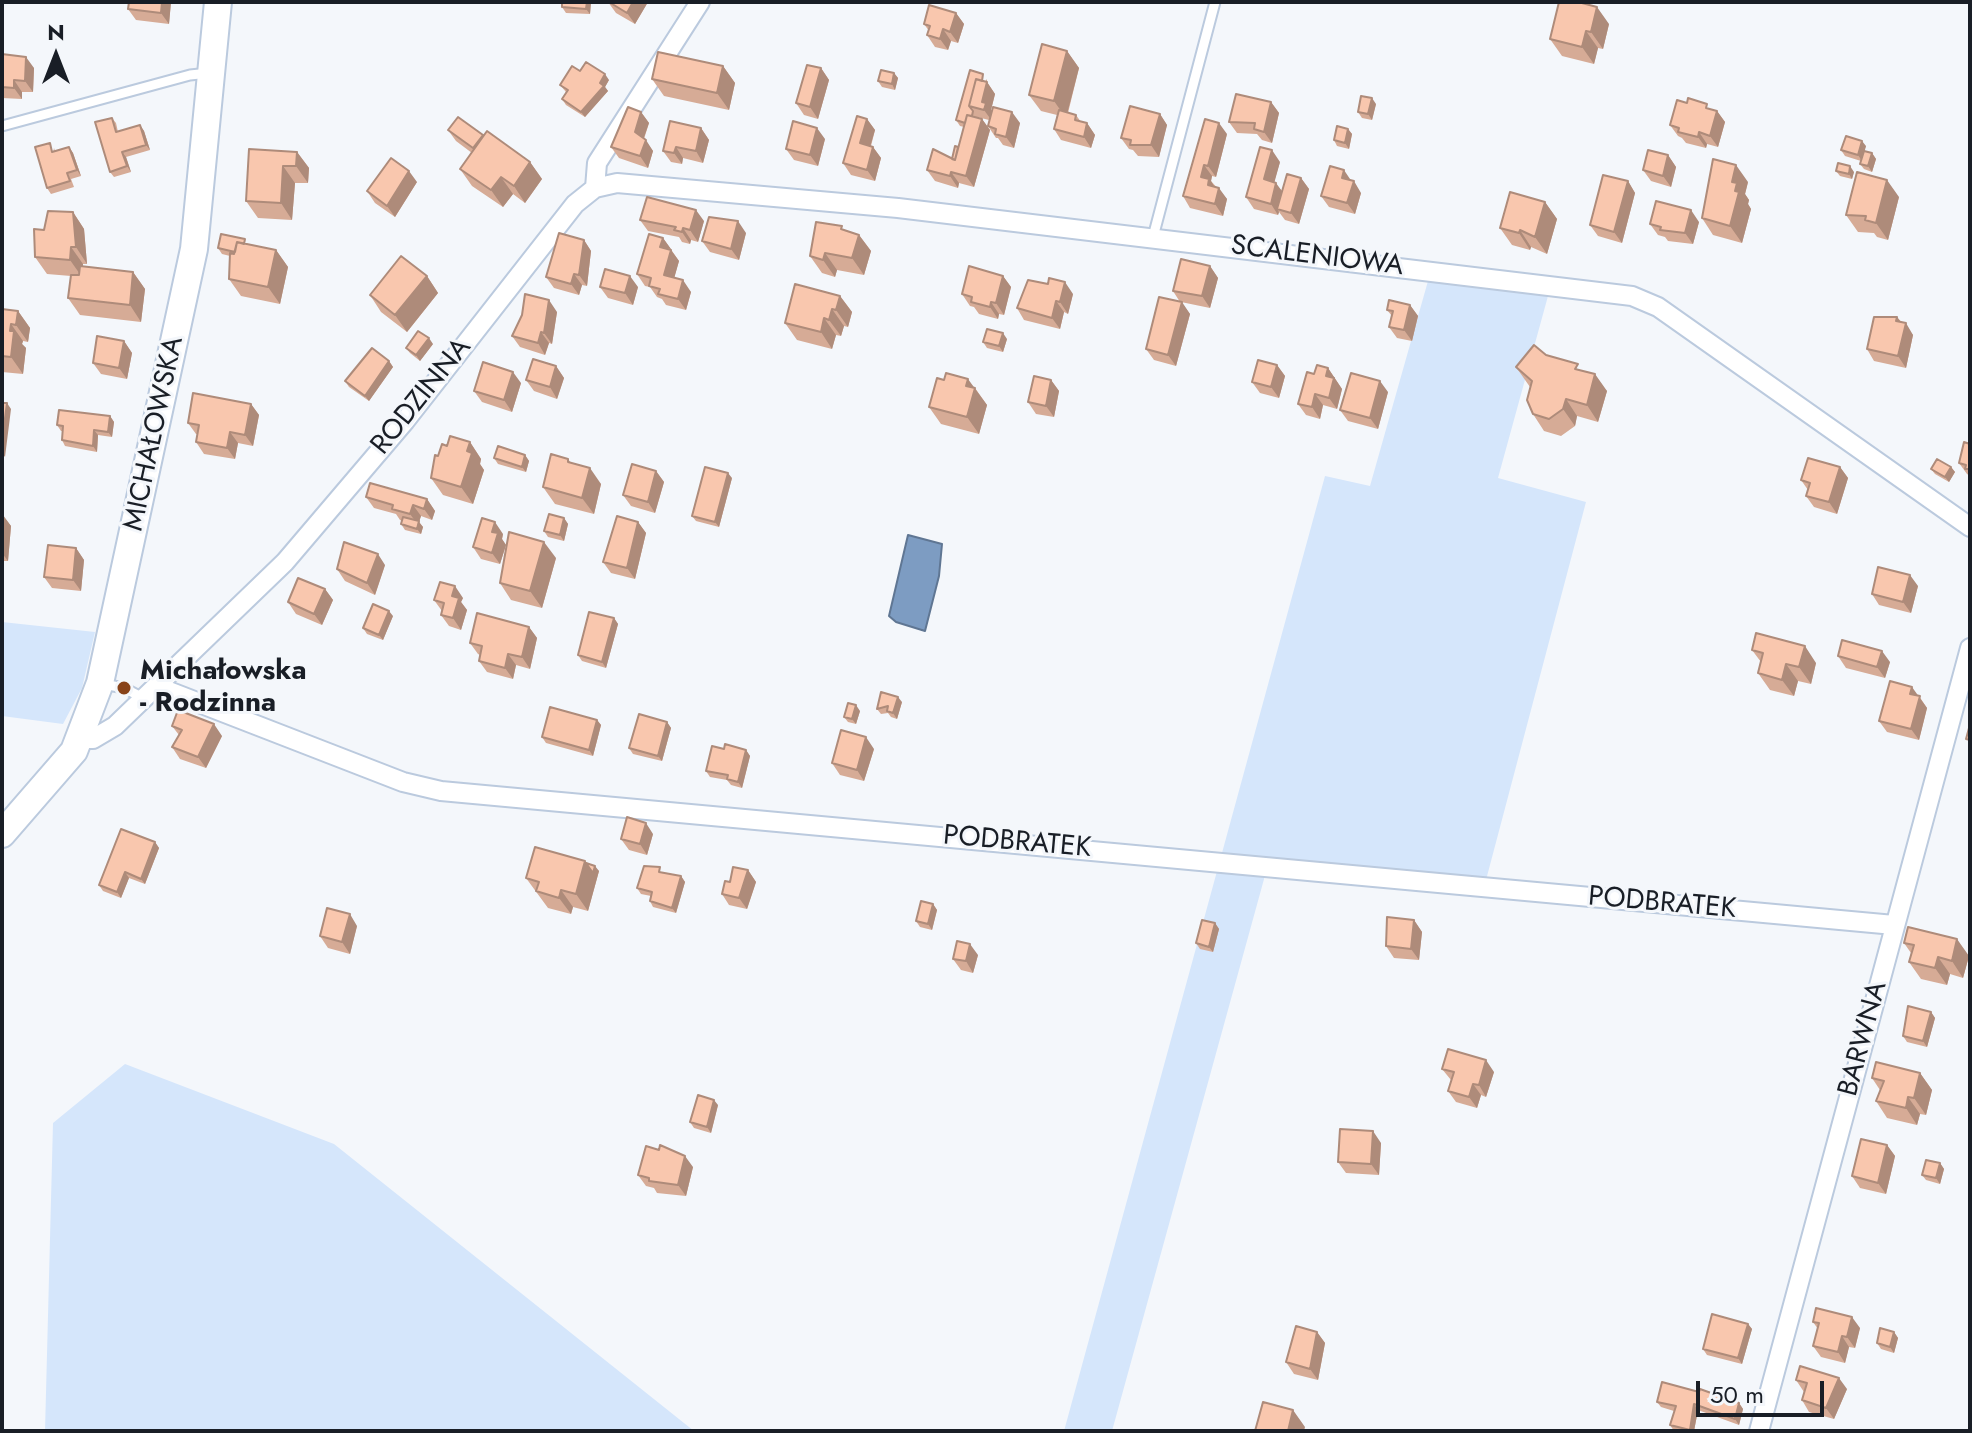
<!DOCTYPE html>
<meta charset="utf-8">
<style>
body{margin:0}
#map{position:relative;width:1972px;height:1433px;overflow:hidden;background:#f4f7fb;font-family:Jost,sans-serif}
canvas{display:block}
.frame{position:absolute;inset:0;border:4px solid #191e26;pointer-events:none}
.north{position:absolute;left:16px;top:16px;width:80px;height:80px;-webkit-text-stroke:6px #f4f7fb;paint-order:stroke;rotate:0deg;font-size:22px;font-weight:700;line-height:32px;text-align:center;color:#191e26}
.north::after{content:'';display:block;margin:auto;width:28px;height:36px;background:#191e26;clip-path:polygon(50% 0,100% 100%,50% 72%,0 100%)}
.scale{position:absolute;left:1696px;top:1381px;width:128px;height:36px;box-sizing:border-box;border:4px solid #191e26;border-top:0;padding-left:10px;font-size:24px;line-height:28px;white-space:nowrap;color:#191e26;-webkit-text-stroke:6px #f4f7fb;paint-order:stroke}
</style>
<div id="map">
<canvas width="1972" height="1433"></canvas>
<div class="frame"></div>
<div class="north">N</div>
<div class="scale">50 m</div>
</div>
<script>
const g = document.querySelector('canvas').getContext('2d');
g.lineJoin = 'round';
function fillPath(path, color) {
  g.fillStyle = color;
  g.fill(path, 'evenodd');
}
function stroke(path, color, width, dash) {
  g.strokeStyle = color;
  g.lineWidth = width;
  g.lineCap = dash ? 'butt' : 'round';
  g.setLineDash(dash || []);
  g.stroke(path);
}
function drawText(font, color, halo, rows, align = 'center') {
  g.font = font + ' Jost,sans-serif';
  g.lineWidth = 6;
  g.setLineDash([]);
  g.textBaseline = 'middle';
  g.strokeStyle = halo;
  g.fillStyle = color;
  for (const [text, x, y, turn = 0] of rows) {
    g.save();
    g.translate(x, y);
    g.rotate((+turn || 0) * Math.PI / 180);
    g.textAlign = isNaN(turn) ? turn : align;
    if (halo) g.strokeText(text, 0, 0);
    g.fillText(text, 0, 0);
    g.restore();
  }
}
fillPath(new Path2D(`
 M1428 281 1548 296 1498 478 1586 502 1486 880 1269 861 1112 1431H1064L1325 476 1370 486Z
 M2 622 95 632 82 688 63 724 2 716Z
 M125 1064 334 1144 694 1431H45L53 1123Z`), '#d5e6fb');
const water = new Path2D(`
 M908 535 942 544 939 576 925 631 896 622 889 616Z`);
fillPath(water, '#7d9cc2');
stroke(water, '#5f7693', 2);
const lane = new Path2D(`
 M2 126 190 75 209 73
 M1153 237 1215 2
 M103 684 124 688 145 699`);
const street = new Path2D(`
 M595 188 597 163 700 2
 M158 687 403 782 441 791 1894 925
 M81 739H93L115 726 285 562 405 421 575 204 595 188 617 183 898 208 1632 296 1658 307 1970 527
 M1759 1431 1970 648`);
const secondary = new Path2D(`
 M2 834 74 751 100 683 194 249 218 2`);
stroke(lane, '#bbcade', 13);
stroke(street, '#bbcade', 22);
stroke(secondary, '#bbcade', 30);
stroke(lane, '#fff', 9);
stroke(street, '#fff', 18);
stroke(secondary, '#fff', 26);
fillPath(new Path2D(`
 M129 2H171L169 24 136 20 128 9Z
 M591 2 590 14 566 13 562 7Z
 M608 2H648L635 24 616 13Z
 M956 13 964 24 958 43 951 41 948 50 935 47 927 35 929 31 924 24Z
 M1609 24 1603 49 1598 48 1594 64 1562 56 1550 39Z
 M1067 51 1079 68 1068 113 1076 115 1081 122 1087 123 1095 135 1091 148 1061 140 1054 129 1057 115 1041 111 1029 95Z
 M2 54 34 68 33 92H22V99L2 98Z
 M723 66 735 83 729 110 664 96 652 79Z
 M821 68 829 80 818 119 804 115 796 103Z
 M894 73 898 78 895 90 882 87 878 81Z
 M987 79V82L995 94 991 110 992 111 1020 123 1014 148 1003 145 998 138H996L988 126 989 120 977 117 982 119 990 130 974 187 959 183 958 188 935 181 927 170 952 159 958 147 964 127 960 126 956 120Z
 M609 80 605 87 608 91 585 117 566 105 562 99 566 92 560 85Z
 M1271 102 1279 113 1272 143 1262 140 1257 134 1237 133 1229 122Z
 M1376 104 1372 120 1362 118 1358 112Z
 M1711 110 1717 111 1725 122 1718 147 1707 144 1706 148 1686 143 1682 138 1678 136 1670 125Z
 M641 112 649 123 644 139 653 151 648 168 619 158 611 147Z
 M1160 114 1167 125 1159 157 1138 156 1133 150 1129 149 1121 138Z
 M112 118 116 123 118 132 140 125 144 131 150 150 126 157 131 172 114 177 110 172Z
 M867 119 875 130 871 146 873 147 881 158 875 181 851 175 843 163Z
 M701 128 709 140 703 163 683 158 682 164 671 162 663 151Z
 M1348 129 1352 134 1349 149 1337 146 1334 140Z
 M448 130 483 136 530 162 542 179 525 203 513 194 503 207 472 186 460 169 472 153 456 141Z
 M1227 134 1216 177 1212 176 1211 181 1227 199 1223 216 1190 208 1183 196Z
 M825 139 818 166 794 160 786 149Z
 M1866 146 1864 151 1872 153 1876 159 1872 172 1864 169 1860 164 1861 161 1845 156 1841 150Z
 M69 147 73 153 81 176 71 179 74 187 51 194 47 188 54 148 55 151Z
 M297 152 309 168 308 183H295L292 220 258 218 246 201Z
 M1668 155 1676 167 1671 187 1651 181 1643 170Z
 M1280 162 1274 182 1282 191 1301 178 1309 189 1299 224 1285 220 1279 212 1278 215 1254 209 1246 197Z
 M1836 171 1854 172 1852 179 1840 176Z
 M1628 181 1635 193 1622 243 1598 236 1590 225Z
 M417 182 395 217 375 203 367 191Z
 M1748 182 1745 194 1749 200 1748 204 1751 209 1742 243 1713 235 1702 218Z
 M1361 193 1355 214 1329 207 1321 196Z
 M1899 197 1888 240 1877 237 1874 233 1858 232 1846 215Z
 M1545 202 1557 219 1547 254 1531 247 1530 250 1512 245 1500 228Z
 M73 212 84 229 87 264H83V267L133 272 145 289 141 322 80 315 68 298 71 276 47 274 35 257 44 230Z
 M640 220 704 221 698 242 691 240 690 244 682 242 679 237 648 231Z
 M1699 222 1693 244 1668 241 1665 237 1658 235 1650 224Z
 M845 231 859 235 871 251 864 275 837 270 835 277 822 273 810 256Z
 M746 233 739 260 710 252 702 241Z
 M663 238 679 261 674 278 691 292 686 310 666 305 662 299 657 297 650 287 645 286 637 274Z
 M584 240 591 251 587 286 582 285 579 295 554 288 546 277Z
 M249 245 276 250 288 267 280 304 241 296 229 279 230 256 222 254 218 248Z
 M1210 266 1218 278 1210 308 1181 302 1190 314 1176 366 1154 360 1146 349 1180 302 1173 291Z
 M427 276 438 293 407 332 381 312 370 295Z
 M1003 276 1011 287 1004 315 999 314 998 319 979 314 974 307 970 306 962 294Z
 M600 287H638L633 305 608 298Z
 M1073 294 1068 314 1064 312 1060 329 1024 320 1017 308Z
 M840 296 852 312 848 327 844 326 841 336 836 335 832 349 797 340 785 323Z
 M1410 305 1418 316 1412 341 1397 338 1389 327 1392 316 1387 310Z
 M2 309 18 311 30 328 28 342 23 341 22 344 26 348 23 374 2 372Z
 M557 312 552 344 549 343 545 355 520 347 512 336Z
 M1897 317 1913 335 1906 368 1874 361 1867 349Z
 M1007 339 1003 352 987 348 983 342Z
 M124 341 132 353 127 379 101 374 93 363Z
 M433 344 420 361 410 353 406 348Z
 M1546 355 1582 371 1607 391 1598 422 1577 416 1575 426 1561 436 1544 431 1533 414 1530 387 1516 367Z
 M389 361 393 367 369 401 349 387 345 381Z
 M1277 365 1285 376 1279 398 1260 393 1252 382Z
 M556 366 564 378 557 399 534 391 526 380Z
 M1328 368 1342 389 1337 409 1323 405 1320 419 1306 415 1298 404 1314 374Z
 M1051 380 1059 391 1054 417 1036 414 1028 402Z
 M521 383 512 412 482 402 474 391Z
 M974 388H975L987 405 979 434 941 424 929 407Z
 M1388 392 1378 429 1348 421 1340 410Z
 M251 404 259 415 253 446 238 443 235 459 204 454 196 442 198 434H196L188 423Z
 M110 416 114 422 112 437 98 435 97 452 65 446 62 440 63 431H61L57 425Z
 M470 442 481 459 480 464 484 470 473 504 443 495 431 478 438 456 447 446Z
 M1970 444V476L1967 474 1959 463Z
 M525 455 529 461 526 472 498 464 494 458Z
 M568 459 571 463 601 484 594 514 555 504 543 487Z
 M1840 467 1848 478 1837 514 1814 507 1806 496 1808 490 1801 480Z
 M1951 467 1955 472 1949 482 1935 474 1931 469Z
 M656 471 664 482 655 513 631 506 623 495Z
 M732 478 719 527 696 521 692 516Z
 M366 497 427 499 435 511 432 520 421 516 419 522 423 527 421 534 405 530 401 524 402 521 400 520 396 514 374 508Z
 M2 515 11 526 8 561H2Z
 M564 518 568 524 564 541 548 537 544 531Z
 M638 522 646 533 635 579 611 573 603 562Z
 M503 534 502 539 506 545 500 564 481 559 473 547Z
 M76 548 84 560 81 591 52 588 44 577Z
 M556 558 542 608 511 600 500 583Z
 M385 565 375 595 345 581 337 569Z
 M1918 586 1911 613 1879 605 1872 594Z
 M325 589 333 600 322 625 296 614 288 602Z
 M463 598 461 602 467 610 461 630 449 626 441 615 442 611 434 600Z
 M393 616 383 640 367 634 363 628Z
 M614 618 618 624 606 668 582 661 578 655Z
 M529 627 537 638 530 669 516 665 513 679 487 672 479 661 480 655 478 654 470 643Z
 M1752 650 1816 663 1811 684 1798 681 1794 696 1770 690 1758 673 1761 662Z
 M1838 656 1890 662 1885 678 1846 668Z
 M1919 696 1927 708 1919 740 1887 732 1879 721Z
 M902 702 897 719 891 717 888 713 881 714 877 709Z
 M860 711 856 724 848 722 844 717Z
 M597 720 601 725 593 756 546 743 542 737Z
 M667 722 671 728 662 761 633 754 629 748Z
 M172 726 222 736 206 768 180 759 172 747 179 735Z
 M724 749 746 750 750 756 742 788 731 785 727 780 710 777 706 771Z
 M874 749 864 781 840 775 832 763Z
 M653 834 647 855 629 850 621 839Z
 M155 842 159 848 145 884 129 878 121 898 103 891 99 885Z
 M585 861 599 871 588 911 573 907 571 914 548 908 526 878Z
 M748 870 756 882 747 909 729 905 722 894 730 882Z
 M664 873 681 876 685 882 676 913 653 907 650 901 651 896 641 894 637 888Z
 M933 904 937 910 932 930 920 927 916 921Z
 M1414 920 1422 932 1419 960 1394 958 1386 946Z
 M1215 923 1219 929 1213 952 1200 949 1196 943Z
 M357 926 350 954 328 948 320 936Z
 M1904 943 1969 956 1963 978 1950 974 1947 985 1921 979 1909 962 1911 953Z
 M978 955 973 973 961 970 953 959Z
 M1931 1012 1935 1018 1927 1047 1907 1042 1903 1036Z
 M1442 1069 1494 1072 1486 1097 1481 1095 1477 1108 1456 1102 1448 1091 1451 1080Z
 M1920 1073 1932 1090 1926 1115 1920 1114 1917 1125 1887 1118 1876 1101 1880 1090 1872 1078Z
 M718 1105 711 1133 694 1128 690 1122Z
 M1381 1143 1379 1175 1346 1173 1338 1162Z
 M1887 1145 1895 1156 1886 1194 1860 1188 1852 1176Z
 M1940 1163 1944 1169 1940 1184 1926 1180 1922 1175Z
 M693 1167 686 1196 657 1193 654 1188 646 1186 638 1175Z
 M1813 1322 1860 1328 1855 1348 1849 1347 1845 1363 1821 1357 1813 1346 1818 1329Z
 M1748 1324 1752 1329 1742 1364 1707 1355 1703 1349Z
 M1317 1332 1325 1343 1318 1380 1294 1374 1286 1362Z
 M1894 1332 1898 1338 1894 1353 1881 1349 1877 1343Z
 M1796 1380 1847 1389 1834 1419 1809 1412 1802 1400 1804 1392Z
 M1657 1402 1739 1403 1743 1409 1739 1425 1698 1410 1694 1431H1674L1670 1425 1674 1411 1661 1407Z`), '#d6ab96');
fillPath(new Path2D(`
 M162 2H171L169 24 161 13Z
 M587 2H591L590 14 586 9Z
 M633 2H648L635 24 627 13Z
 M1597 7 1609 24 1603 49 1591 32Z
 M956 13 964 24 958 43 950 32Z
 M943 29 951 41 948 50 940 39Z
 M1586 31 1598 48 1594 64 1582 47Z
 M1067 51 1079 68 1066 118 1054 101Z
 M26 57 34 68 33 92 25 81Z
 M723 66 735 83 729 110 717 93Z
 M821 68 829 80 818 119 810 107Z
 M894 73 898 78 895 90 892 84Z
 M605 74 609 80 605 87 608 91 585 117 581 112Z
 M14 80 22 92V99L14 88Z
 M987 82 995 94 991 110 994 115 992 121 984 110 982 102Z
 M1372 98 1376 104 1372 120 1368 114Z
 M1271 102 1279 113 1272 143 1264 132Z
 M1717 111 1725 122 1718 147 1710 136Z
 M641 112 649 123 642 143 635 132Z
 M1012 112 1020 123 1014 148 1006 137Z
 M1160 114 1167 125 1159 157 1151 145Z
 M867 119 875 130 868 154 860 143Z
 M982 119 990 130 974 187 966 176Z
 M1087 123 1095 135 1091 148 1084 137Z
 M1219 123 1227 134 1216 177 1208 166Z
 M140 125 144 131 150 150 146 145Z
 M701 128 709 140 703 163 696 151Z
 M817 128 825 139 818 166 810 155Z
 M1348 129 1352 134 1349 149 1345 143Z
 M1699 132 1707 144 1706 148 1698 137Z
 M646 140 653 151 648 168 640 156Z
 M1862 141 1866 146 1862 161 1858 155Z
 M69 147 73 153 81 176 77 170Z
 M676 147 683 158 682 164 674 153Z
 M873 147 881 158 875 181 867 170Z
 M1272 150 1280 162 1272 191 1264 179Z
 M122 152 126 157 131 172 127 166Z
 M297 152 309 168 308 183 296 166Z
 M1872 153 1876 159 1872 172 1868 166Z
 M1668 155 1676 167 1671 187 1663 176Z
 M530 162 542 179 525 203 514 186Z
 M1204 165 1212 176 1211 181 1217 191 1216 196 1201 177Z
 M1736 165 1748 182 1745 194 1749 200 1748 204 1751 209 1742 243 1730 226 1735 191 1732 182Z
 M283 166 295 183 292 220 281 203Z
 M1850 166 1854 172 1852 179 1849 174Z
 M1344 170 1352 182 1342 178Z
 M409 171 417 182 395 217 387 206Z
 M951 172 959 183 958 188 950 176Z
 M501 177 513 194 503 207 491 190Z
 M1301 178 1309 189 1299 224 1291 213Z
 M1887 180 1899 197 1888 240 1876 223Z
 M1354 181 1361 193 1355 214 1347 203Z
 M1628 181 1635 193 1622 243 1614 232Z
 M1276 183 1284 194 1277 209 1279 212 1278 215 1271 204Z
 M1219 188 1227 199 1223 216 1215 204Z
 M1545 202 1557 219 1547 254 1535 237Z
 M696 210 704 221 698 242 690 230Z
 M1691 210 1699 222 1693 244 1685 233Z
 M73 212 84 229 87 264 76 247Z
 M738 221 746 233 739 260 731 249Z
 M683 228 691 240 690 244 682 232Z
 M1520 230 1531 247 1530 250 1519 233Z
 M859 235 871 251 864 275 852 258Z
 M663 238 671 249 660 247Z
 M584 240 591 251 587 286 579 275Z
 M71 247 83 264 82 277 70 260Z
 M276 250 288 267 280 304 268 287Z
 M671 250 679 261 672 286 664 275Z
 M825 253 837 270 835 277 823 260Z
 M1210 266 1218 278 1210 308 1202 296Z
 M133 272 145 289 141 322 130 305Z
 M574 274 582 285 579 295 571 284Z
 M427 276 438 293 407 332 395 315Z
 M630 276 638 287 633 305 625 293Z
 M1003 276 1011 287 1004 315 996 303Z
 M683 280 691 292 686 310 678 299Z
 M1065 282 1073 294 1068 314 1060 302Z
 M840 296 852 312 848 327 836 310Z
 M549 300 557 312 552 344 544 333Z
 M1056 301 1064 312 1060 329 1052 318Z
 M991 302 999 314 998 319 990 307Z
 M1182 302 1190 314 1176 366 1168 355Z
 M1410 305 1418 316 1412 341 1404 330Z
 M832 309 844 326 841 336 829 320Z
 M18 311 30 328 28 342 16 325Z
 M1897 317 1905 328 1906 323 1913 335 1906 368 1898 356 1896 321Z
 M824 318 836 335 832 349 821 332Z
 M11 324 23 341 22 344 26 348 23 374 11 357Z
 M541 332 549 343 545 355 538 343Z
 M1003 333 1007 339 1003 352 999 346Z
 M429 338 433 344 420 361 416 355Z
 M124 341 132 353 127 379 119 368Z
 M389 361 393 367 369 401 365 396Z
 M1277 365 1285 376 1279 398 1271 387Z
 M556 366 564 378 557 399 550 387Z
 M1328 368 1342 389 1337 409 1329 398 1326 376Z
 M513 372 521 383 512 412 504 400Z
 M1595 374 1607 391 1598 422 1587 405Z
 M968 379 987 405 979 434 967 417 966 386Z
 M1051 380 1059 391 1054 417 1046 406Z
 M1380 381 1388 392 1378 429 1370 418Z
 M1315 394 1323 405 1320 419 1312 407Z
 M1566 399 1577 416 1575 426 1563 409Z
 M7 403 11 409 5 457 2 453V441Z
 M251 404 259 415 253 446 245 435Z
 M110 416 114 422 112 437 108 432Z
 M94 430 98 435 97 452 93 446Z
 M230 432 238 443 235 459 227 448Z
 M470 442 481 459 480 464 484 470 473 504 461 487 467 451Z
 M525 455 529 461 526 472 522 467Z
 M1840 467 1848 478 1837 514 1829 502Z
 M1951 467 1955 472 1949 482 1945 477Z
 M590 468 601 484 594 514 582 498Z
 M656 471 664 482 655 513 648 502Z
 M728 473 732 478 719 527 715 522Z
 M427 499 435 511 432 520 424 509Z
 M413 505 421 516 419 522 423 527 421 534 417 529 418 525 410 514Z
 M3 515 11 526 8 561 2 553Z
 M564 518 568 524 564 541 560 535Z
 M495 522 503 534 502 539 506 545 500 564 492 553V532Z
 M638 522 646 533 635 579 627 568Z
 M544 542 556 558 542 608 530 591Z
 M76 548 84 560 81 591 73 580Z
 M378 554 385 565 375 595 367 583Z
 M1910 575 1918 586 1911 613 1903 602Z
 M455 586 463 598 461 602 467 610 461 630 453 618 452 596Z
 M325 589 333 600 322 625 314 614Z
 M389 611 393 616 383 640 379 635Z
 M614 618 618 624 606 668 602 662Z
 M529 627 537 638 530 669 522 657Z
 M1805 646 1816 663 1811 684 1799 667Z
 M1882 651 1890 662 1885 678 1877 667Z
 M508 654 516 665 513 679 505 668Z
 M1786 664 1798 681 1794 696 1782 680Z
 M1912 687 1927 708 1919 740 1911 729 1910 694Z
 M898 697 902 702 897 719 893 713Z
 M856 705 860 711 856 724 852 719Z
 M597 720 601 725 593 756 589 750Z
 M667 722 671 728 662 761 658 756Z
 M214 724 222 736 206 768 198 757Z
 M866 737 874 749 864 781 857 770Z
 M746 750 750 756 742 788 738 782Z
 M646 823 653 834 647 855 640 844Z
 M155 842 159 848 145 884 141 879Z
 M585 861 593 873 595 866 599 871 588 911 576 894Z
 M748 870 756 882 747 909 739 898Z
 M125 872 129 878 121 898 117 892Z
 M681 876 685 882 676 913 672 908Z
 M561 890 573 907 571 914 559 898Z
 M933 904 937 910 932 930 928 924Z
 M350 914 357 926 350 954 342 942Z
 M1414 920 1422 932 1419 960 1411 949Z
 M1215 923 1219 929 1213 952 1209 947Z
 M1957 939 1969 956 1963 978 1952 961Z
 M970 944 978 955 973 973 966 961Z
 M1938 957 1950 974 1947 985 1935 968Z
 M1931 1012 1935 1018 1927 1047 1923 1041Z
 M1486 1060 1494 1072 1486 1097 1479 1085Z
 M1920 1073 1932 1090 1926 1115 1914 1098Z
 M1473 1084 1481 1095 1477 1108 1469 1097Z
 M1908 1097 1920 1114 1917 1125 1906 1108Z
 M714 1100 718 1105 711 1133 707 1127Z
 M1373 1131 1381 1143 1379 1175 1371 1164Z
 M1887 1145 1895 1156 1886 1194 1878 1183Z
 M685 1156 693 1167 686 1196 678 1185Z
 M1940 1163 1944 1169 1940 1184 1936 1178Z
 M1852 1317 1860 1328 1855 1348 1847 1337Z
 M1748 1324 1752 1329 1742 1364 1738 1358Z
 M1317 1332 1325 1343 1318 1380 1310 1369Z
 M1894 1332 1898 1338 1894 1353 1890 1347Z
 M1842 1336 1849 1347 1845 1363 1838 1352Z
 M1839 1378 1847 1389 1834 1419 1826 1408Z
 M1739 1403 1743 1409 1739 1425 1735 1419Z
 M1694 1404 1698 1410 1694 1431H1690Z
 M1293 1410 1305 1427 1304 1431H1288Z`), '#ae8b7a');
const building = new Path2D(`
 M129 2H162L161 13 128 9Z
 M562 2H587L586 9 562 7Z
 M609 2H633L627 13Z
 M1559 2H1578L1597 7 1591 32 1586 31 1582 47 1550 39Z
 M929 5 956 13 950 32 943 29 940 39 927 35 930 26 924 24Z
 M1042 44 1067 51 1054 101 1029 95Z
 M658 52 723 66 717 93 652 79Z
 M2 54 26 57 25 81 14 80V88L2 87Z
 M586 62 605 74 600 83 604 86 581 112 562 99 568 90 560 85 572 66 580 71Z
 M807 65 821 68 810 107 796 103Z
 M881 70 894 73 892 84 878 81Z
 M970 70 983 74 982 81 976 79 969 106 973 111 972 116 967 115 965 123 956 120Z
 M976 79 987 82 982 102 986 103 984 110 969 106Z
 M1236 94 1271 102 1264 132 1254 129 1255 123 1229 122Z
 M1361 96 1372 98 1368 114 1358 112Z
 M1688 98 1707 104 1706 108 1717 111 1710 136 1699 132 1698 137 1678 132 1679 128 1670 125 1677 100 1687 103Z
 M1130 106 1160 114 1151 145H1130L1131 140 1121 138Z
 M628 107 641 112 635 132 646 140 640 156 611 147Z
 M993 107 1012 112 1006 137 995 134 996 129 988 126Z
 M1059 110 1076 115 1075 120 1087 123 1084 137 1054 129Z
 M967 115 982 119 966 176 951 172 950 176 927 170 933 149 955 160Z
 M857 116 867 119 860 143 873 147 867 170 843 163Z
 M458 117 483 135 473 148 448 130Z
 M112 118 116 132 140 125 146 145 122 152 127 166 110 172 95 122Z
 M1205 119 1219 123 1208 166 1204 165 1201 177 1209 179 1208 185 1219 188 1215 204 1183 196Z
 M670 121 701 128 696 151 676 147 674 153 663 151Z
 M793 121 817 128 810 155 786 149Z
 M1337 126 1348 129 1345 143 1334 140Z
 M487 131 530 162 514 186 501 177 491 190 460 169Z
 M1846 136 1862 141 1858 155 1841 150Z
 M50 143 52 152 69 147 77 170 67 173 70 181 47 188 35 147Z
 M955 146 958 147 955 160 952 159Z
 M1260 147 1272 150 1264 179 1276 183 1271 204 1246 197Z
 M249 149 297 152 296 166H283L281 203 246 201Z
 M1648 150 1668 155 1663 176 1643 170Z
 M1864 151 1872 153 1868 166 1860 164Z
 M391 158 409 171 387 206 367 191Z
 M1713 159 1736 165 1732 182 1737 183 1735 191 1739 192 1730 226 1702 218Z
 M1838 163 1850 166 1849 174 1836 171Z
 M1330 166 1344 170 1342 178 1354 181 1347 203 1321 196Z
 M1857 172 1887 180 1876 223 1865 220 1866 216 1846 215Z
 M1287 174 1301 178 1291 213 1277 209Z
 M1603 175 1628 181 1614 232 1590 225Z
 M1510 192 1545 202 1535 237 1520 230 1519 233 1500 228Z
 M647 197 696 210 690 230 683 228 682 232 674 230 676 227 640 220Z
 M1656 201 1691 210 1685 233 1660 230 1661 227 1650 224Z
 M48 211 73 212 76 247H71L70 260 35 257 34 229 44 230Z
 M709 217 738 221 731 249 702 241Z
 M816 222 842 226 841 229 859 235 852 258 825 253 823 260 810 256Z
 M559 233 584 240 579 275 574 274 571 284 546 277Z
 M221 234 245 239 244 244 237 242 235 252 218 248Z
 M649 234 663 238 660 247 671 250 664 275 683 280 678 299 658 294 660 289 649 286 651 278 637 274Z
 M237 242 276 250 268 287 229 279 230 253 234 254Z
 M401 256 427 276 395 315 370 295Z
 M1181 259 1210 266 1202 296 1173 291Z
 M80 266 133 272 130 305 68 298 71 275H79Z
 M969 266 1003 276 996 303 991 302 990 307 971 302 972 297 962 294Z
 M605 269 630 276 625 293 600 287Z
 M1049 278 1065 282 1060 302 1056 301 1052 318 1017 308 1028 280 1048 284Z
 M795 284 840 296 836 310 832 309 829 320 824 318 821 332 785 323Z
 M525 294 549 300 544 333 541 332 538 343 512 336 522 315Z
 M1159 297 1182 302 1168 355 1146 349Z
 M1389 300 1410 305 1404 330 1389 327 1393 311 1387 310Z
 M2 309 18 311 16 325 11 324 10 331H14L11 357 2 356Z
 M1874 317H1897L1896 321 1906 323 1898 356 1867 349Z
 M987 329 1003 333 999 346 983 342Z
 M418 331 429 338 416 355 406 348Z
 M97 336 124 341 119 368 93 363Z
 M1534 345 1546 355 1578 364 1575 369 1595 374 1587 405 1566 399 1563 409 1549 419 1533 414 1527 400 1532 381 1516 367Z
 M372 348 389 361 365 396 345 381Z
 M533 359 556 366 550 387 526 380Z
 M1258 360 1277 365 1271 387 1252 382Z
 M483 362 513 372 504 400 474 391Z
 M1317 365 1328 368 1326 376 1334 378 1329 398 1315 394 1312 407 1298 404 1307 372 1314 374Z
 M946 373 968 379 966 386 975 388 967 417 929 407 937 378 944 380Z
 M1351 373 1380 381 1370 418 1340 410Z
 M1034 376 1051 380 1046 406 1028 402Z
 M193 393 251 404 245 435 230 432 227 448 196 442 199 425 188 423Z
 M2 403H7L2 441Z
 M59 410 110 416 108 432 94 430 93 446 62 440 63 426 57 425Z
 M450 436 470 442 467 451 472 453 461 487 431 478 435 455 438 456 442 444 447 446Z
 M1964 442 1970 444V469H1965L1966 465 1959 463Z
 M498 446 525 455 522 467 494 458Z
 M551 454 568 459V462L590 468 582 498 543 487Z
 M1808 458 1840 467 1829 502 1806 496 1810 483 1801 480Z
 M1937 459 1951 467 1945 477 1931 469Z
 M632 464 656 471 648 502 623 495Z
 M705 467 728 473 715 522 692 516Z
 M370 483 427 499 424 509 413 505 410 514 392 509 393 505 366 497Z
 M549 514 564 518 560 535 544 531Z
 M617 516 638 522 627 568 603 562Z
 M403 517 419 521 417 529 401 524Z
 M482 518 495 522 492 532 498 533 492 553 473 547Z
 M509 532 544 542 530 591 500 583Z
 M344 542 378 554 367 583 337 569Z
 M48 545 76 548 73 580 44 577Z
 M1878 567 1910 575 1903 602 1872 594Z
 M298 578 325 589 314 614 288 602Z
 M440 582 455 586 452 596 459 598 453 618 441 615 444 603 434 600Z
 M373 604 389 611 379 635 363 628Z
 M589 612 614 618 602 662 578 655Z
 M477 613 529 627 522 657 508 654 505 668 479 661 482 646 470 643Z
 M1756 633 1805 646 1799 667 1786 664 1782 680 1758 673 1763 653 1752 650Z
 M1842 640 1882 651 1877 667 1838 656Z
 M1890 681 1912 687 1910 694 1920 696 1911 729 1879 721Z
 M881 692 898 697 893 713 887 711 888 706 877 709Z
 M848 703 856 705 852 719 844 717Z
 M550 707 597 720 589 750 542 737Z
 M178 710 214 724 198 757 172 747 182 730 172 726Z
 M639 714 667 722 658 756 629 748Z
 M1969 728H1970V740L1966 739Z
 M841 730 866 737 857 770 832 763Z
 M725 744 746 750 738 782 727 779 728 775 706 771 712 746 724 749Z
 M627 817 646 823 640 844 621 839Z
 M121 829 155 842 141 879 125 872 117 892 99 885Z
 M535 847 585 861 576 894 561 890 559 898 536 891 539 882 526 878Z
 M586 863 595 866 593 873Z
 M644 866 660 867 659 872 681 876 672 908 650 901 652 892 637 888Z
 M733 867 748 870 739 898 722 894 725 881 730 882Z
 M921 901 933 904 928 924 916 921Z
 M327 908 350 914 342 942 320 936Z
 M1387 917 1414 920 1411 949 1386 946Z
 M1202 920 1215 923 1209 947 1196 943Z
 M1908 927 1957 939 1952 961 1938 957 1935 968 1909 962 1914 945 1904 943Z
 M957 941 970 944 966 961 953 959Z
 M1908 1006 1931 1012 1923 1041 1903 1036Z
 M1448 1049 1486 1060 1479 1085 1473 1084 1469 1097 1448 1091 1454 1072 1442 1069Z
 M1876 1062 1920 1073 1914 1098 1908 1097 1906 1108 1876 1101 1884 1081 1872 1078Z
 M698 1095 714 1100 707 1127 690 1122Z
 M1340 1129 1373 1131 1371 1164 1338 1162Z
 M1861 1139 1887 1145 1878 1183 1852 1176Z
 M660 1145 685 1156 678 1185 649 1181V1178L638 1175 646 1146 659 1150Z
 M1926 1160 1940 1163 1936 1178 1922 1175Z
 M1816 1308 1852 1317 1847 1337 1842 1336 1838 1352 1813 1346 1819 1323 1813 1322Z
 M1712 1314 1748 1324 1738 1358 1703 1349Z
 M1296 1326 1317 1332 1310 1369 1286 1362Z
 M1880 1328 1894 1332 1890 1347 1877 1343Z
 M1800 1366 1839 1378 1826 1408 1802 1400 1807 1383 1796 1380Z
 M1662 1382 1699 1392 1700 1389 1739 1403 1735 1419 1694 1404 1690 1430 1670 1425 1676 1406 1657 1402Z
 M1263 1402 1293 1410 1288 1431H1255Z`);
fillPath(building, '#f9c7ae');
stroke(building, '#ae8b7a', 2);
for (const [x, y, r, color] of [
 [124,688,8,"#884319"]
]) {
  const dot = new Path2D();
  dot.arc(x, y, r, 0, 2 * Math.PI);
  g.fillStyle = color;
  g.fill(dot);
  stroke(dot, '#f4f7fb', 3);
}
drawText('28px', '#191e26', '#f4f7fb', [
 ["SCALENIOWA",1317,257,7],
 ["RODZINNA",422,397,-51],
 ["MICHAŁOWSKA",155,434,-78],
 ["PODBRATEK",1017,843,5],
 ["PODBRATEK",1662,904,5],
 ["BARWNA",1864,1039,-75]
]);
drawText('bold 28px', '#191e26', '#f4f7fb', [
 ["Michałowska",140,672],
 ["- Rodzinna",140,704]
], 'left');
</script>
